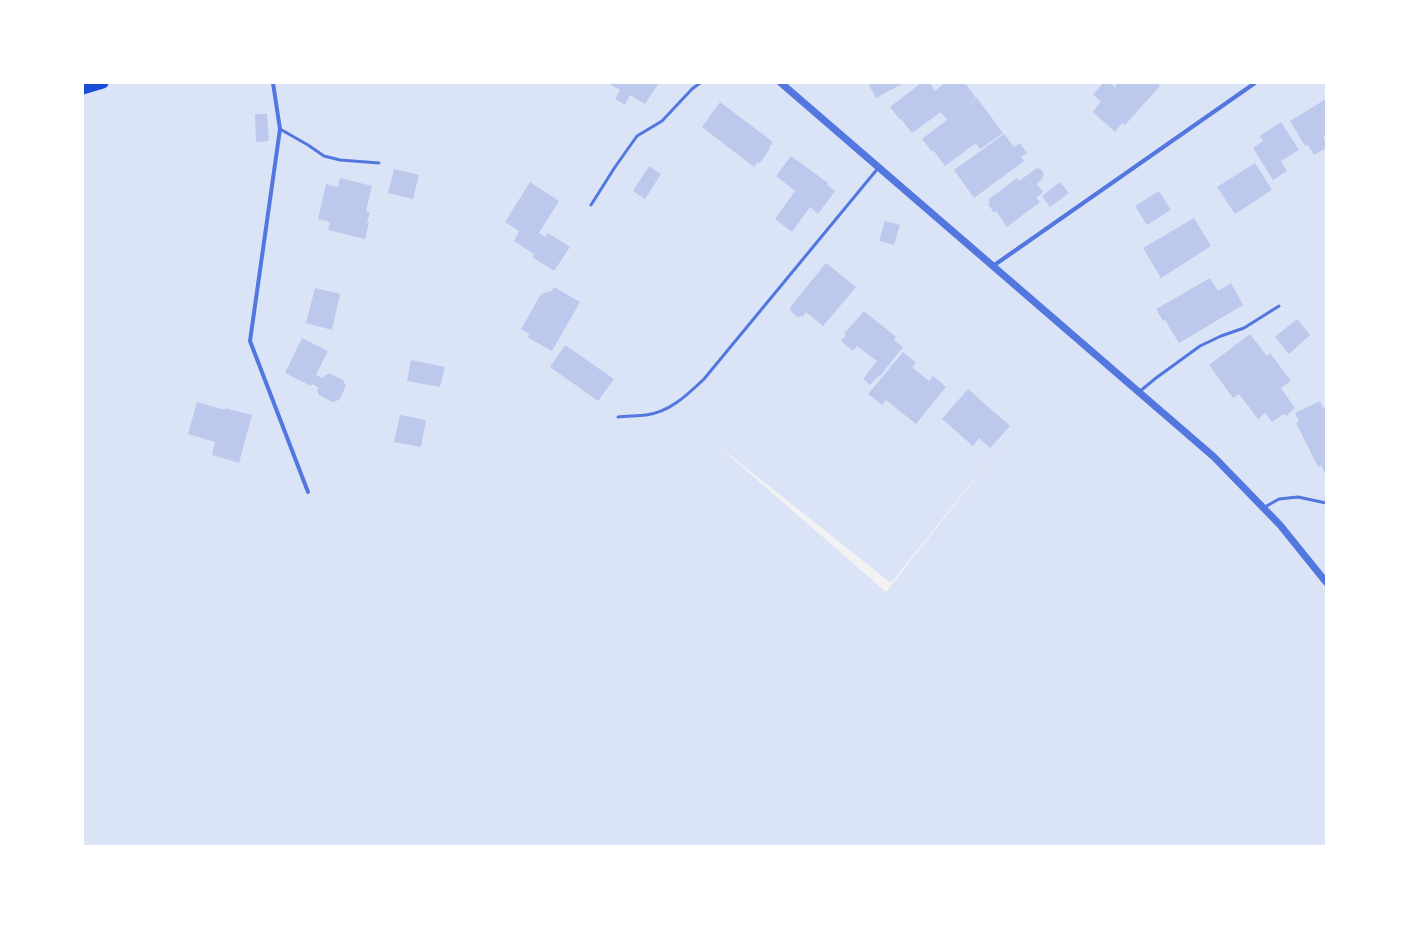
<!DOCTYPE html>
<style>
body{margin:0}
#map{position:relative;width:1409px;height:929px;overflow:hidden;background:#f2f2f2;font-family:Commissioner,sans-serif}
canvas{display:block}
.frame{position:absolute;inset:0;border:84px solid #fff;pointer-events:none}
</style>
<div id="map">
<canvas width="1409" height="929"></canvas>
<div class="frame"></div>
</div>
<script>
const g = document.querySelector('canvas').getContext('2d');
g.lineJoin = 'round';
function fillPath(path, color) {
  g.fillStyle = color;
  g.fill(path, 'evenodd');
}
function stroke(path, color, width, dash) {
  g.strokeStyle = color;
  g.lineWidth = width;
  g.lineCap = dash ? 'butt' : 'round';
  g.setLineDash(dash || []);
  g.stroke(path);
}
fillPath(new Path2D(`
 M83 83H1326V846H83ZM1013 431 886 592 716 444 891 583Z`), '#dbe4f7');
fillPath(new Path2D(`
 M608 83H659L645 104 630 95 625 105 615 99 620 90Z
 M868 83H904L876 98Z
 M921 83H930L935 91 945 83H965L976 98 960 111 977 98 1003 133 980 149 976 143 945 166 933 150 932 152 922 139 947 120 941 112 912 133 901 119 900 120 890 107Z
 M1103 83H1110L1115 87 1117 85 1115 83H1157L1160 86 1125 125 1122 123 1115 132 1093 112 1101 101 1093 95Z
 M1326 99V135L1323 137 1326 142V148L1314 155 1308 145 1305 146 1290 121Z
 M720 102 773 142 769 148 770 149 760 163 758 162 754 167 702 127Z
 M255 114H267L269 141 256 142Z
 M1281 122 1299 150 1281 161 1287 171 1273 180 1253 148 1263 141 1260 136Z
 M1004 134 1014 147 1020 143 1027 153 1021 157 1024 161 974 198 954 170Z
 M791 156 828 183 827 185 835 191 818 214 810 207 792 232 775 219 795 191 776 176Z
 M1255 163 1272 190 1235 214 1217 187Z
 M649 166 661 174 645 199 633 191Z
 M1037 168 1042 170 1044 175 1041 180 1037 184 1043 192 1036 198 1040 202 1007 227 996 211 994 213 988 204 990 202 988 200 1017 178 1019 181Z
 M394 169 419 175 413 199 388 193Z
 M340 178 372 186 366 211 370 212 367 223H369L365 239 328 230 330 222 318 219 326 184 338 187Z
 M530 182 559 201 539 233 545 237 548 233 570 247 554 271 532 257 534 254 514 241 519 231 505 222Z
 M1060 182 1069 193 1050 207 1042 196Z
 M1159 191 1171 210 1147 225 1135 206Z
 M1194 218 1211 246 1161 278 1143 248Z
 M885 221 900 225 894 245 879 241Z
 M826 263 856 287 823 326 806 312 803 316 797 317 790 310 791 306Z
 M1210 278 1218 291 1231 283 1243 305 1179 343 1165 320 1163 321 1156 309Z
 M554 287 580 302 552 351 527 337 530 334 521 329 541 294 552 291Z
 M315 288 340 294 332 330 306 323Z
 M864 311 896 337 894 340 903 347 880 376 879 375 870 385 863 379 877 361 857 346 853 351 841 341 846 335 844 334Z
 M1297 319 1310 335 1289 354 1275 337Z
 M1250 334 1267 356 1270 353 1291 381 1281 388 1295 408 1286 416 1284 414 1272 422 1265 413 1258 419 1239 394 1233 398 1209 365Z
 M302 338 328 351 316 375 322 378 329 373 343 380 346 386 339 400 332 402 319 395 317 390 319 388 312 384 311 386 285 373Z
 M565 345 614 379 598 401 550 367Z
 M903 352 916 363 912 367 929 381 933 376 946 387 916 424 886 400 882 405 868 394Z
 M411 360 445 367 440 387 407 381Z
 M968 389 1010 426 990 448 979 438 973 446 942 419Z
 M1320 401 1323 408 1326 406V476L1321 465 1318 467 1296 423 1299 421 1295 413Z
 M197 402 225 410V408L252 415 239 463 212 455 215 442 188 434Z
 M400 415 426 420 421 447 394 442Z`), '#bdc9ec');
stroke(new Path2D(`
 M280 129 308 145 324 156 340 160 379 163
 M591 205 615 167 637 136 662 121 692 89 700 83
 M1139 392 1156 378 1200 346 1221 336 1244 328 1279 306
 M618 417C627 416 637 416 646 415 670 412 687 395 704 379L879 167
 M1263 508 1279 499 1298 497 1326 503`), '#5277de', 3);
stroke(new Path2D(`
 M273 83 280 129 250 341 308 492
 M993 266 1255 83`), '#5277de', 4);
stroke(new Path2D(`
 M781 83 1214 457 1280 525 1326 582`), '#5277de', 7);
stroke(new Path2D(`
 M83 89 103 83`), '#1d4ed8', 11);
</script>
